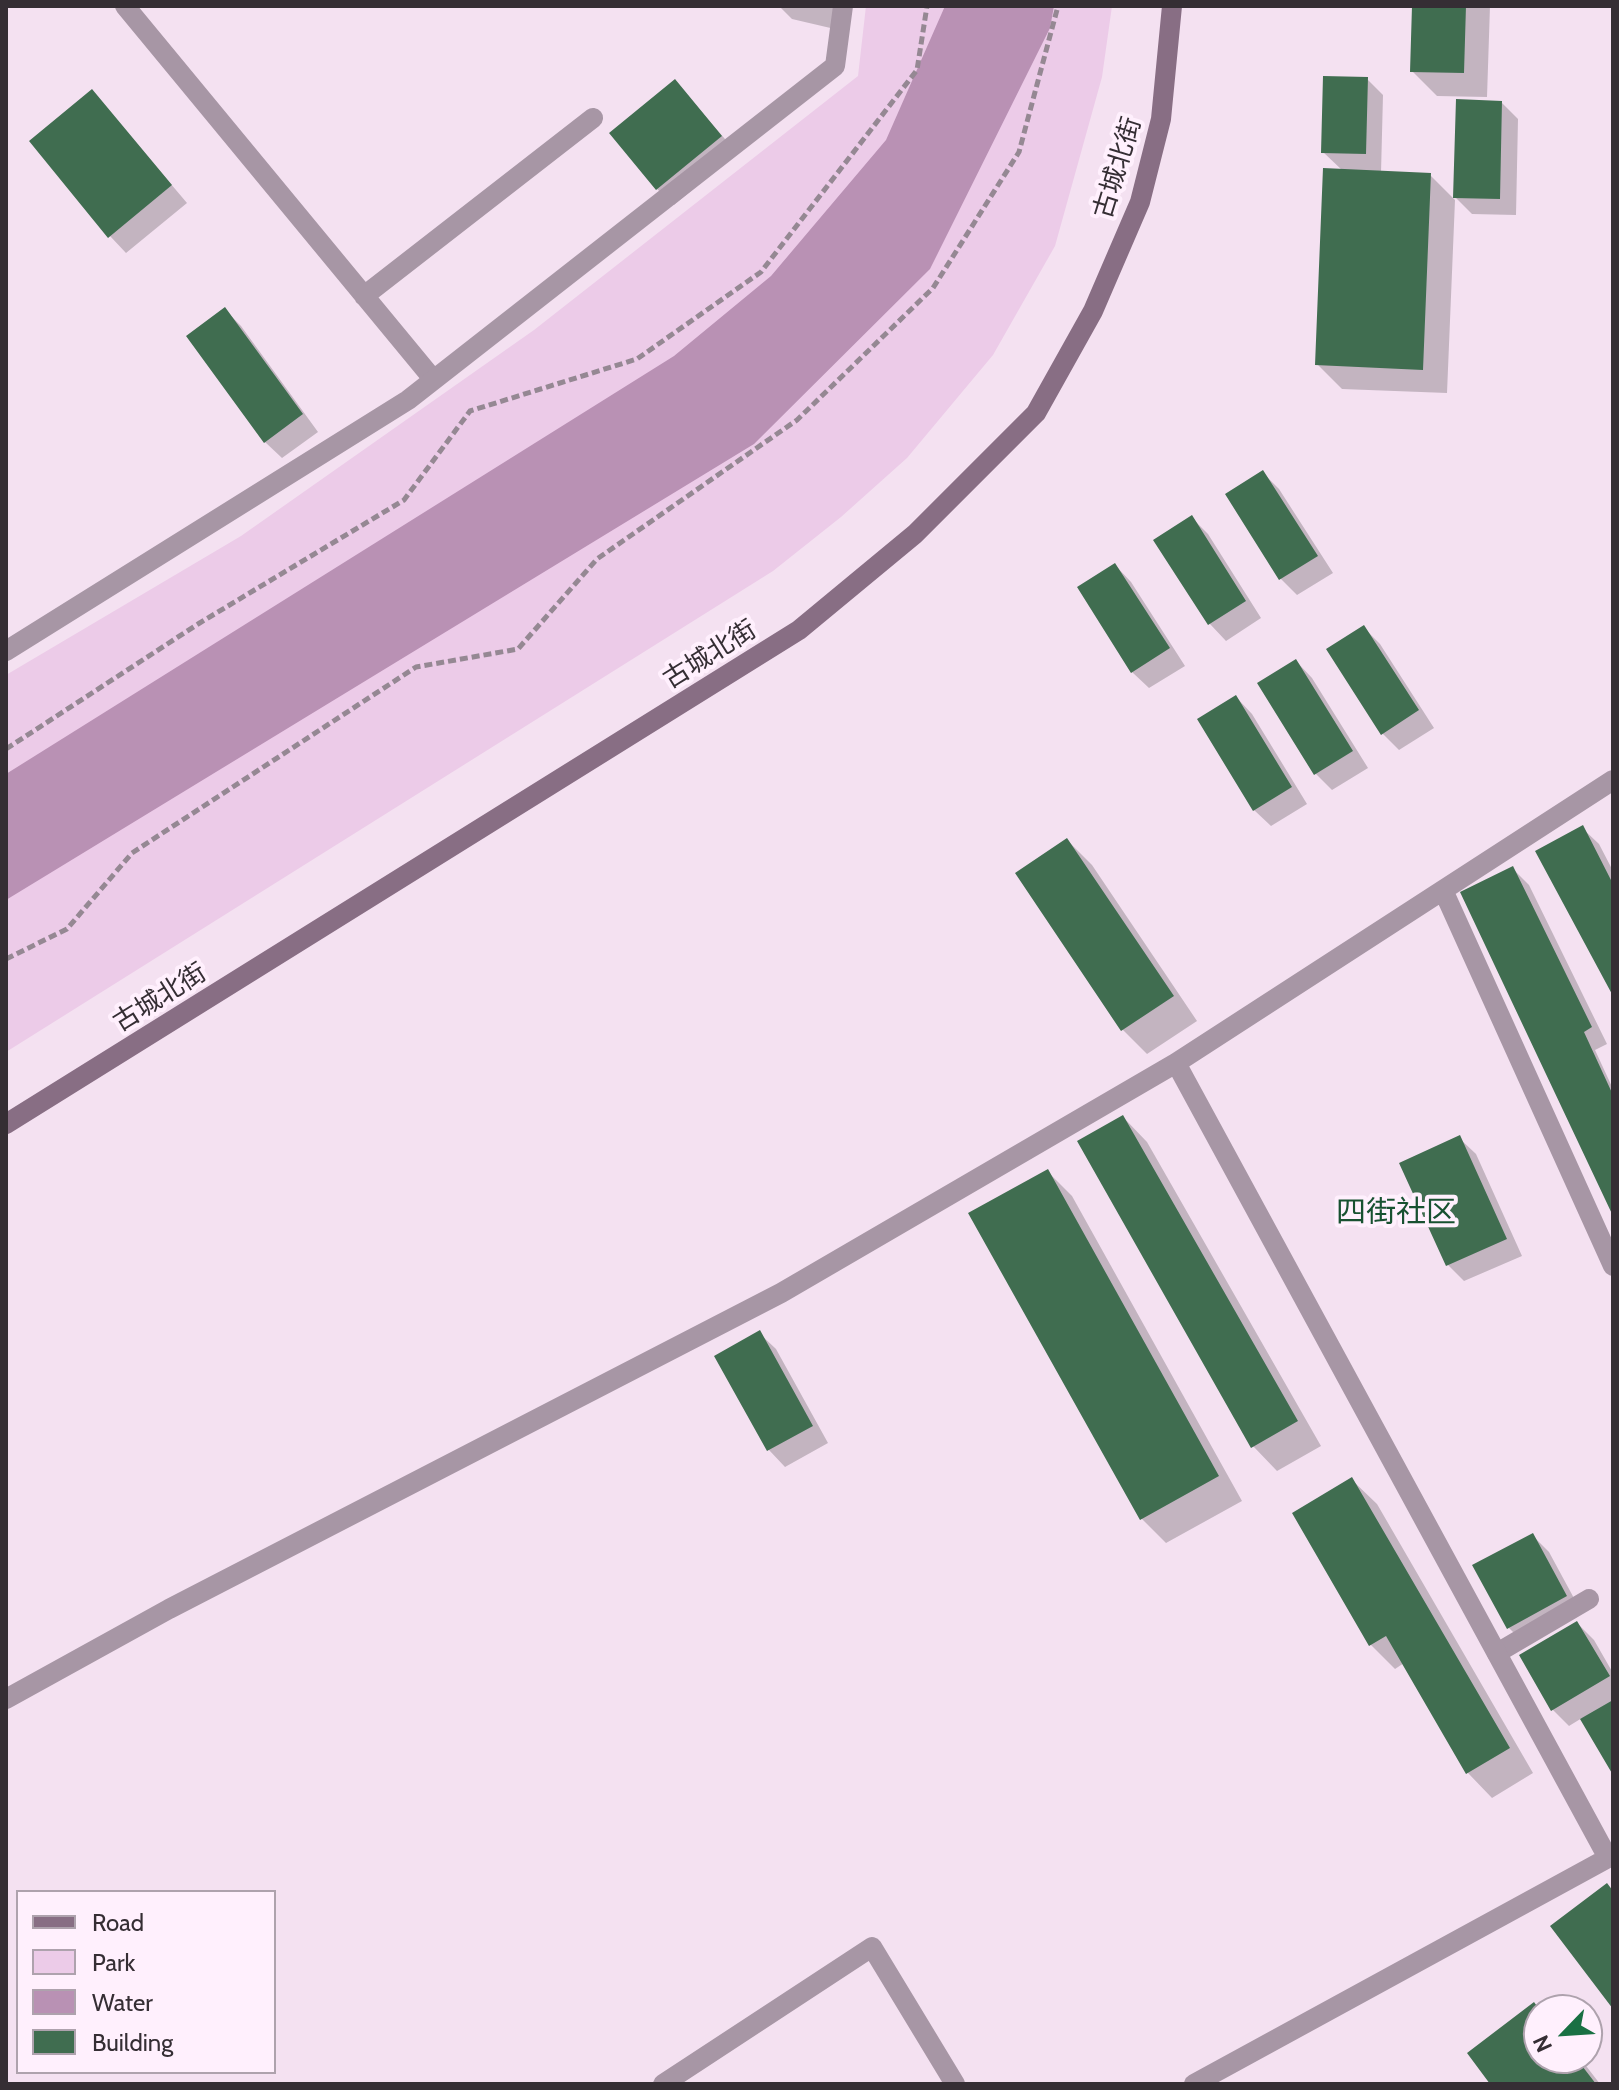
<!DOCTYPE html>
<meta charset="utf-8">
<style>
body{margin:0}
#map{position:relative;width:1619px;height:2090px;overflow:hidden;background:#f4e1f1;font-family:Cabin,sans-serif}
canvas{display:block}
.frame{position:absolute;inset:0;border:8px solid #352e34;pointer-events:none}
.legend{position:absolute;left:16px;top:1890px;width:260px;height:184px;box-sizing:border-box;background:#fff0fd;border:2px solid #aea2ad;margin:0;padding:10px 14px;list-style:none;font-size:24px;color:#352e34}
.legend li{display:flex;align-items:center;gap:16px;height:40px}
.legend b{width:40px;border:2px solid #aea2ad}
.north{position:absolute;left:1523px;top:1994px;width:80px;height:80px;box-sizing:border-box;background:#fff0fd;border:2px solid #aea2ad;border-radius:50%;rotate:245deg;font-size:22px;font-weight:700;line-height:32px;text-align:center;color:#352e34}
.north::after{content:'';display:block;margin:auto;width:28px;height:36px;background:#197043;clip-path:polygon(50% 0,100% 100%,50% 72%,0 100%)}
</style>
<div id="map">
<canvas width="1619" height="2090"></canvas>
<div class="frame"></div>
<ul class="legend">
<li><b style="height:10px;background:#886e84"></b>Road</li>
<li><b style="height:22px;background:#eccbe8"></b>Park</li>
<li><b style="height:22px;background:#b991b4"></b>Water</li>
<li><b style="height:22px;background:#406d50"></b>Building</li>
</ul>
<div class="north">N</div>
</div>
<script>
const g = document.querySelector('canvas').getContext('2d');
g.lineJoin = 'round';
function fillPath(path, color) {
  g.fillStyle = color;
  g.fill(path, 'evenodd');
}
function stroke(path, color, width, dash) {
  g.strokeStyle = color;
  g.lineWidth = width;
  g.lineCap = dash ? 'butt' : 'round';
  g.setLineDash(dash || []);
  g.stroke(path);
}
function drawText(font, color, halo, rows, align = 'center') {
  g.font = font + ' Cabin,"Noto Sans SC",sans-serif';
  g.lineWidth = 8;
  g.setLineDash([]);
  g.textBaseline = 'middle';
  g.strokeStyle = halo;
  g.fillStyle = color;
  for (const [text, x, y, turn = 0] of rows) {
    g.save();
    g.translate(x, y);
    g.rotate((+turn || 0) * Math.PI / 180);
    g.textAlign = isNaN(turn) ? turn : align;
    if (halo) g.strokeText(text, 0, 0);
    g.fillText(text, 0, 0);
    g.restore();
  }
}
fillPath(new Path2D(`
 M866 6H1112L1102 77 1055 246 993 355 907 458 841 517 773 571 6 1052V675L241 536 534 330 858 76Z`), '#eccbe8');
fillPath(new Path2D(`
 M945 6H1054L1050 28 930 269 754 444 6 900V774L674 356 771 276 886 140Z`), '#b991b4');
fillPath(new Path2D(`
 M779 6H843L839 30 792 19Z
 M1414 6H1490L1487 97 1437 96 1412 71Z
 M1367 79 1383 95 1381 173 1430 175 1455 200 1447 393 1342 389 1317 364 1343 171 1323 152Z
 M675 81 737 153 674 205 657 189Z
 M92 91 187 203 126 253 110 236Z
 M1502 103 1518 119 1516 215 1472 214 1455 197Z
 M225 310 241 326 318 432 282 458 265 442Z
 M1263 473 1279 489 1333 573 1297 595 1281 579Z
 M1192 518 1208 534 1261 618 1226 641 1210 624 1156 540Z
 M1115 565 1131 582 1185 666 1149 688 1132 672Z
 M1364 628 1380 644 1434 728 1399 750 1382 733Z
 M1296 661 1312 678 1368 768 1332 790 1316 774Z
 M1236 697 1252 714 1307 804 1271 826 1254 810Z
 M1582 828 1599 844 1613 871V992Z
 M1067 840 1092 865 1197 1021 1147 1054 1123 1030 1018 874Z
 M1512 868 1529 885 1607 1044 1595 1050 1613 1089V1209Z
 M1123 1117 1147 1142 1321 1446 1277 1471 1253 1446Z
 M1459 1138 1476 1154 1522 1256 1464 1281 1448 1265Z
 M1048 1172 1072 1196 1242 1501 1166 1543 1142 1519Z
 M759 1333 776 1349 828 1443 785 1467 769 1450 717 1356Z
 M1352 1480 1377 1504 1533 1773 1492 1798 1468 1773 1404 1663 1395 1669 1370 1644Z
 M1532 1535 1549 1552 1582 1613 1525 1644 1509 1628Z
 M1577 1623 1594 1640 1613 1673V1771L1582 1718 1569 1726 1552 1709Z
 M1534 2005 1539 2010V2058H1580L1600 2084H1493Z`), '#0003');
fillPath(new Path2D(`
 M1412 6H1466L1464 73 1410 72Z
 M1323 76 1368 77 1366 154 1321 153Z
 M675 79 722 136 656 190 609 133Z
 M92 89 172 185 108 238 29 141Z
 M1456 99 1502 101 1500 199 1453 198Z
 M1323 168 1431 173 1423 370 1315 365Z
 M225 307 303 414 264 443 186 336Z
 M1263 470 1318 556 1279 580 1225 494Z
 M1192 515 1246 601 1208 625 1153 540Z
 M1115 563 1170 648 1131 673 1077 587Z
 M1364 625 1419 710 1381 735 1326 649Z
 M1296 659 1353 751 1314 775 1257 683Z
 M1236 695 1292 787 1253 811 1197 719Z
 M1583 825 1613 884V996L1535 851Z
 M1067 838 1174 996 1121 1031 1015 873Z
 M1513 866 1592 1027 1584 1032 1613 1095V1216L1460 892Z
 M1123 1115 1298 1421 1251 1448 1077 1141Z
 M1460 1135 1507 1239 1446 1266 1399 1163Z
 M1048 1169 1219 1476 1140 1520 968 1213Z
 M760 1330 813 1426 767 1451 714 1356Z
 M1352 1477 1510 1748 1466 1774 1386 1636 1369 1646 1292 1513Z
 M1533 1533 1567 1596 1507 1629 1472 1565Z
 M1577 1621 1610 1676 1551 1711 1519 1655Z
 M1613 1700V1775L1580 1719Z
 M1607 1883 1613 1891V2009L1550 1926Z
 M1534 2002 1539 2009V2058H1576L1596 2084H1490L1467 2053Z`), '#406d50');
stroke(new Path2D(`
 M6 749 198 624 404 500 470 411 637 359 761 272 917 70 927 6
 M6 959 67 929 132 853 416 667 518 649 597 559 797 420 933 288 1019 152 1058 6`), '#958893', 5, [8, 4]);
stroke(new Path2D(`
 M125 6 433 379
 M364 296 593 118
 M1497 1653 1589 1599`), '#a796a5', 20);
stroke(new Path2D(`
 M6 651 408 400 835 66 843 6
 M1443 890 1613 1266
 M6 1699 169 1609 781 1293 1176 1063
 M663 2084 872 1947 955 2084
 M1194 2084 1608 1858 1176 1063 1613 780`), '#a796a5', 20);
stroke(new Path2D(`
 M6 1124 799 630 915 534 1036 413 1093 311 1140 202 1161 119 1172 6`), '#886e84', 20);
drawText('26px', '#352e34', '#fff0fd', [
 ["古城北街",1118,168,-73],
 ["古城北街",710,655,-32],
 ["古城北街",160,998,-32]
]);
drawText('30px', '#185131', '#fff0fd', [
 ["四街社区",1396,1213]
]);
</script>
